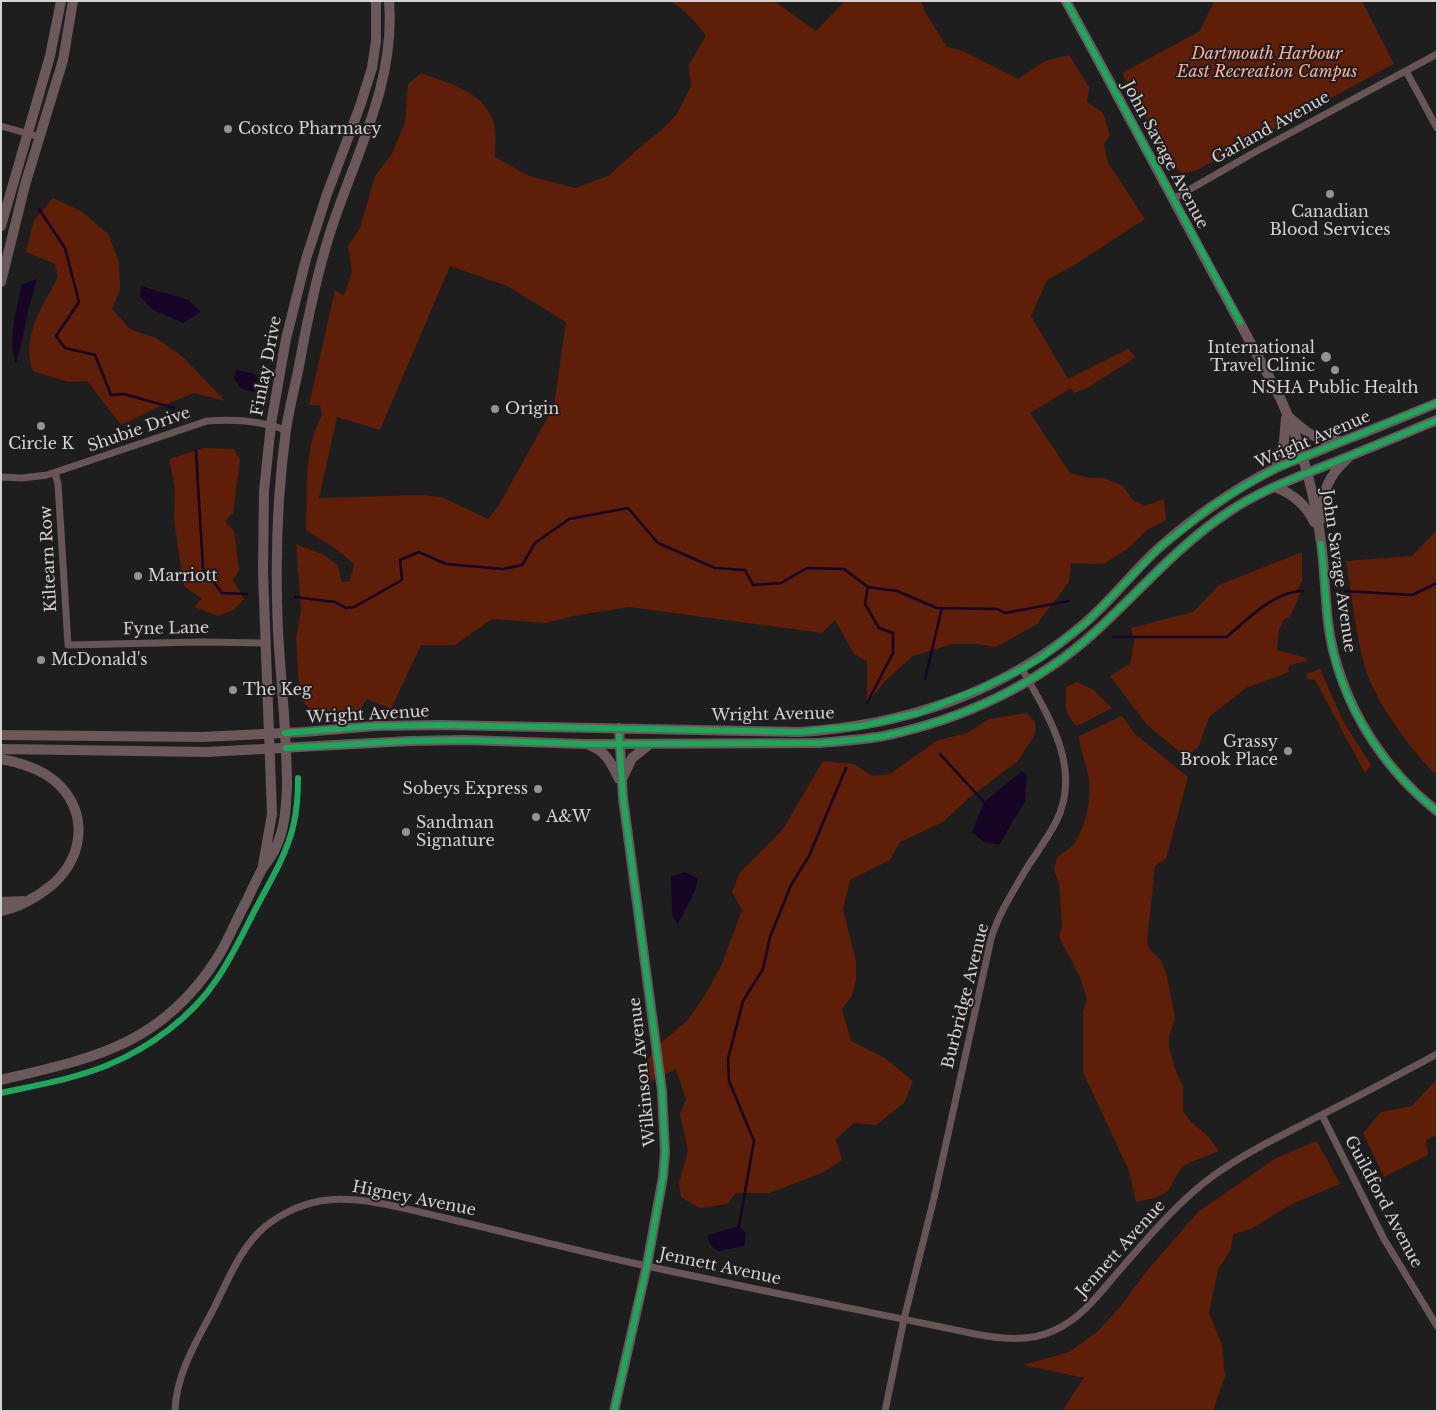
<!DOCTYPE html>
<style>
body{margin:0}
#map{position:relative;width:1438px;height:1412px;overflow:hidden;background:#1f1e1e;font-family:"Libre Baskerville",serif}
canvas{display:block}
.frame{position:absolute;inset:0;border:2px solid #d3d1d2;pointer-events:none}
</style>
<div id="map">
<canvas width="1438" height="1412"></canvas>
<div class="frame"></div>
</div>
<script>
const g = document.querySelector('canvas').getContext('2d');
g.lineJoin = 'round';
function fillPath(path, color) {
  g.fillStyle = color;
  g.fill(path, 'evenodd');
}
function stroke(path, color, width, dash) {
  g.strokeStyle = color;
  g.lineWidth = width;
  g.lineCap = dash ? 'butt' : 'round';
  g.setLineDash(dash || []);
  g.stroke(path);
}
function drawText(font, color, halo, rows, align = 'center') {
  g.font = font + ' "Libre Baskerville",serif';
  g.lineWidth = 4;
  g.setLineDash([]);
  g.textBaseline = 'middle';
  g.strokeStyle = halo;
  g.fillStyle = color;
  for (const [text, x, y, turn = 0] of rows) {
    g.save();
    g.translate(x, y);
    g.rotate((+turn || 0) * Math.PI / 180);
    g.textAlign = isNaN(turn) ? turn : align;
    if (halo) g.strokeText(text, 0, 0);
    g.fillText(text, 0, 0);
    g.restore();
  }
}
fillPath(new Path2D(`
 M670 1H774L816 31 845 1H921L925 12 947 47 963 51 1018 79 1045 61 1069 55 1089 87 1087 102 1103 113 1110 135 1104 144 1108 163 1145 219 1076 264 1047 280 1031 316 1068 379 1128 349 1136 357 1087 388 1074 393 1071 388 1030 413 1070 473 1090 478H1104L1123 486 1132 499 1144 506 1164 499 1166 520 1147 530 1126 550 1103 564 1071 563 1069 582 1037 624 996 647 976 644H952L913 656 885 681 867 703V661L854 654 835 620 822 633 629 607 573 616 546 623 492 619 455 645H421L391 709 367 699 356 714 310 709 301 699 298 673 296 637 301 610 296 544 322 554 338 565 342 582 350 581 354 564 336 549 306 530C308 492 303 449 322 415L320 405H309L335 290 344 296 352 272 348 246 360 228 375 176 392 154 405 122 408 84 421 73C450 84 490 93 495 129 496 138 495 148 495 157L529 176 575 188 608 176 646 142 662 130 677 114 691 86 689 65 706 36C696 22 685 10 670 1ZM450 266 507 286 566 322 554 406 499 505 488 519 442 497 422 495 319 498 337 417 380 430Z
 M1214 1H1362L1394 64 1195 171 1182 173 1171 165 1122 73 1200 31Z
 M53 198 81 211 108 234 119 262 120 290 112 309 130 329 156 338 183 357 225 401 194 393 154 409 121 425 87 381 68 382 33 371C20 336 43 307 58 277L55 264 26 252 34 220Z
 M204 448 234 449 240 460 233 513 225 521 234 531 239 570 233 580 244 599 234 610 218 616 194 607 202 599 184 586 174 520 175 488 169 459Z
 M1437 530V775C1413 754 1373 698 1365 667 1355 633 1352 596 1346 561L1412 556Z
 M1302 552V581L1297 590 1301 591 1290 617 1284 619 1279 630 1277 650 1310 659H1305L1308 661 1290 665 1288 668 1289 672 1246 688 1209 717 1199 746 1186 757 1147 725 1110 676 1130 664 1134 641 1131 628 1193 612 1219 585Z
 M1320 669 1343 721 1371 765 1365 773 1315 680 1307 679 1306 674Z
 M1077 682 1094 690 1112 708 1077 726C1063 713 1066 705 1066 687Z
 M1027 713 1035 722V734L1018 761 970 797 943 822 900 842 890 860 850 880 843 909 856 961V980L852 996 842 1009 851 1041 885 1058 913 1081 904 1103 876 1125 854 1123 836 1139 842 1160 822 1173 769 1193H736L727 1204 699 1208 681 1197 679 1183 688 1151 680 1114 686 1099 676 1069 651 1081 643 1067 659 1044 688 1020 705 995 721 966 742 910 732 892 740 872 783 829 823 761 854 764 872 776 890 774 938 740 967 733 989 719Z
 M1122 716 1135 734 1188 777 1166 859 1155 866 1147 942 1150 950 1161 960 1167 976 1175 1019 1169 1036V1047L1175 1069 1183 1087V1111L1190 1121 1206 1134 1219 1151 1191 1162 1181 1168 1168 1191 1155 1198 1136 1202 1129 1171 1083 1072V1011L1087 999 1080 977 1059 937 1062 925 1059 882 1054 870 1057 858C1061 854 1068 850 1072 846 1086 830 1093 794 1088 774 1085 761 1080 750 1079 736Z
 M1437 1079V1135L1426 1140 1428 1155 1384 1177 1363 1133 1381 1112 1412 1106Z
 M1317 1141 1340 1184 1290 1205 1251 1229 1233 1234 1231 1250 1218 1269 1209 1313 1222 1345 1225 1376 1213 1411H1062L1084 1378 1023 1365 1069 1352 1097 1332 1120 1307 1146 1272 1198 1212 1276 1158Z`), '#5e1e07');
fillPath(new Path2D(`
 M37 279 28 311 23 337 16 363C7 342 17 306 22 284Z
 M141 286 189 300 201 312 183 323 153 310 140 296Z
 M236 370 255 374 258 380 254 392 241 389 234 378Z
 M1022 771 1027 774 1025 801 999 845 984 842 972 832 984 802Z
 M685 872 698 879 694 893 678 924 672 915 671 877Z
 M739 1226 746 1233 744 1246 719 1251C712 1249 708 1242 708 1235Z`), '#170525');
stroke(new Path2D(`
 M39 209 65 248 79 302 56 336 65 348 95 355 111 395 124 394 174 408
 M196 451 203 568 222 593 247 594
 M1345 591 1412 595 1437 583
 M295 597 335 602 346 608 354 607 402 580 400 560 419 552 446 564 503 569 522 565 535 543 569 519 628 508 658 543 715 568 745 570 753 585 781 583 807 568 844 569 868 587 897 591 937 608 997 609 1005 613 1069 601
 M1113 637H1227C1247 619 1275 591 1303 591
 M925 679 942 608
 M867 703 893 653V633L879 628 865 604 868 587
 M940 754 984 802
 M739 1226 754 1141 729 1081 728 1059 743 1001 763 969 770 937 791 885 809 856 846 768`), '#170525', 2.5);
stroke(new Path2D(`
 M1406 71 1437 128
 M1 126 40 137
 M1173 199 1255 152 1437 54
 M55 473 58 484 68 645 201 642 265 643
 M1 477 22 478 47 475 207 421C233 419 262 421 286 430
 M1322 1115 1384 1239 1437 1326
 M175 1411C176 1373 198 1339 215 1306 227 1281 239 1253 258 1233 274 1217 298 1205 320 1201 356 1194 405 1209 441 1217 505 1232 569 1249 633 1263 747 1288 861 1310 975 1334 1002 1339 1028 1342 1053 1331 1085 1317 1103 1288 1125 1264 1152 1233 1180 1200 1213 1176 1246 1152 1283 1135 1319 1116 1359 1096 1398 1075 1437 1054
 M885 1411 904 1319 934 1198 991 939C998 915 1012 893 1025 871 1035 855 1047 839 1056 822 1083 769 1048 715 1022 669`), '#675557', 7);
stroke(new Path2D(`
 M1066 1C1112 85 1157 170 1202 253 1220 287 1239 320 1256 353 1265 369 1274 385 1282 402 1303 449 1316 499 1322 550 1326 585 1325 620 1334 654 1350 716 1387 772 1437 811
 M1 226 50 56 61 1
 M1 282 25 185 63 60 73 1
 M1289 417C1307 433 1314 440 1339 441
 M1276 468 1284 441 1286 418
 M1275 487C1293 494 1306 504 1314 522
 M1322 519C1322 493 1327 477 1347 459
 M1 735 202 737 304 732 375 726 441 725 799 732C903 726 1006 692 1086 622 1113 599 1134 570 1160 547 1177 532 1195 518 1214 505 1234 491 1254 479 1276 468 1295 459 1316 453 1335 444 1369 431 1403 417 1437 403
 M589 745C606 751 611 763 619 779
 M1 749 207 752 409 741 466 740 585 744 817 743C841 741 865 740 888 735 963 719 1038 684 1095 632 1140 591 1179 544 1230 511 1258 492 1290 480 1322 467 1360 452 1398 436 1437 420
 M1 759C17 762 31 766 45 774 88 800 89 853 52 885 37 897 20 907 1 911
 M623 777 632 758 650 744
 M263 865 272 814 263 572 264 491 271 424 286 339 306 259 327 194 360 106 372 68 376 41V1
 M1 902 23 901
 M1 1080C93 1058 160 1046 216 960 228 941 236 920 247 900 252 889 257 879 262 869 267 862 273 855 276 847 285 828 286 808 287 787 287 735 281 683 278 631 275 564 277 496 286 430 289 408 295 387 299 366 307 322 316 277 330 233 354 157 396 84 389 1
 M614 1411 647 1265 663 1177 665 1152 662 1091 623 798 619 728`), '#6b585a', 10);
stroke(new Path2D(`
 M1066 1 1240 322
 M1321 544C1325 576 1325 610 1331 642 1344 709 1385 770 1437 811
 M285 733 375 726 441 725 799 732 861 726 918 713 980 689 1022 669 1042 657 1088 621 1160 547 1212 506 1246 485 1276 468 1437 403
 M286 748 409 741 466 740 585 744 817 743C841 741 865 740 888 735 963 719 1038 684 1095 632 1140 591 1179 544 1230 511 1258 492 1290 480 1322 467 1360 452 1398 436 1437 420
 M1 1093C37 1085 74 1079 108 1065 149 1048 192 1017 217 979 232 957 243 933 255 910 269 883 286 856 293 827 297 811 298 795 298 778
 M614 1411 647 1265 663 1177 665 1152 662 1091 623 798 619 736`), '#20a55d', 6);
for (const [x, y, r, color] of [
 [228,129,5,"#949293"],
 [1330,194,5,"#949293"],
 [1326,357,6,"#949293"],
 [1335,370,5,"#949293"],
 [495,409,5,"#949293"],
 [41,426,5,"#949293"],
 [138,576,5,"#949293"],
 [41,660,5,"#949293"],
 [233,690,5,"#949293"],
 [1288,751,5,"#949293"],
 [538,789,5,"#949293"],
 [536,817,5,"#949293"],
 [406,832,5,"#949293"]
]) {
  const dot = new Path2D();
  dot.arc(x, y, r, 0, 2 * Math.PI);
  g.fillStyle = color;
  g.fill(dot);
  stroke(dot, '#201d1e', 2);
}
drawText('italic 16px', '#f8af99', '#201d1e', [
 ["Dartmouth Harbour",1267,54],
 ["East Recreation Campus",1267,72]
]);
drawText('16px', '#d3d1d2', '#201d1e', [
 ["Garland Avenue",1271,128,-29],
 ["John Savage Avenue",1165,155,62],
 ["Finlay Drive",267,366,-79],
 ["Shubie Drive",139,430,-19],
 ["Wright Avenue",1313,440,-23],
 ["Kiltearn Row",49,559,-93],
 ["John Savage Avenue",1338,571,82],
 ["Fyne Lane",166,629,-1],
 ["Wright Avenue",368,715,-3],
 ["Wright Avenue",773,715,-1],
 ["Burbridge Avenue",966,996,-76],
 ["Wilkinson Avenue",643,1072,-96],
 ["Higney Avenue",414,1199,11],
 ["Guildford Avenue",1383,1202,62],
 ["Jennett Avenue",1121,1249,-48],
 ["Jennett Avenue",720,1267,12]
]);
drawText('16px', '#d3d1d2', '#201d1e', [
 ["Costco Pharmacy",238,129],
 ["Canadian",1330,212,"center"],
 ["Blood Services",1330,230,"center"],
 ["International",1315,348,"right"],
 ["Travel Clinic",1315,366,"right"],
 ["NSHA Public Health",1335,388,"center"],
 ["Origin",505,409],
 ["Circle K",41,444,"center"],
 ["Marriott",148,576],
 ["McDonald's",51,660],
 ["The Keg",243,690],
 ["Grassy",1278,742,"right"],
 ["Brook Place",1278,760,"right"],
 ["Sobeys Express",528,789,"right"],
 ["A&W",546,817],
 ["Sandman",416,823],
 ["Signature",416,841]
], 'left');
</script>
